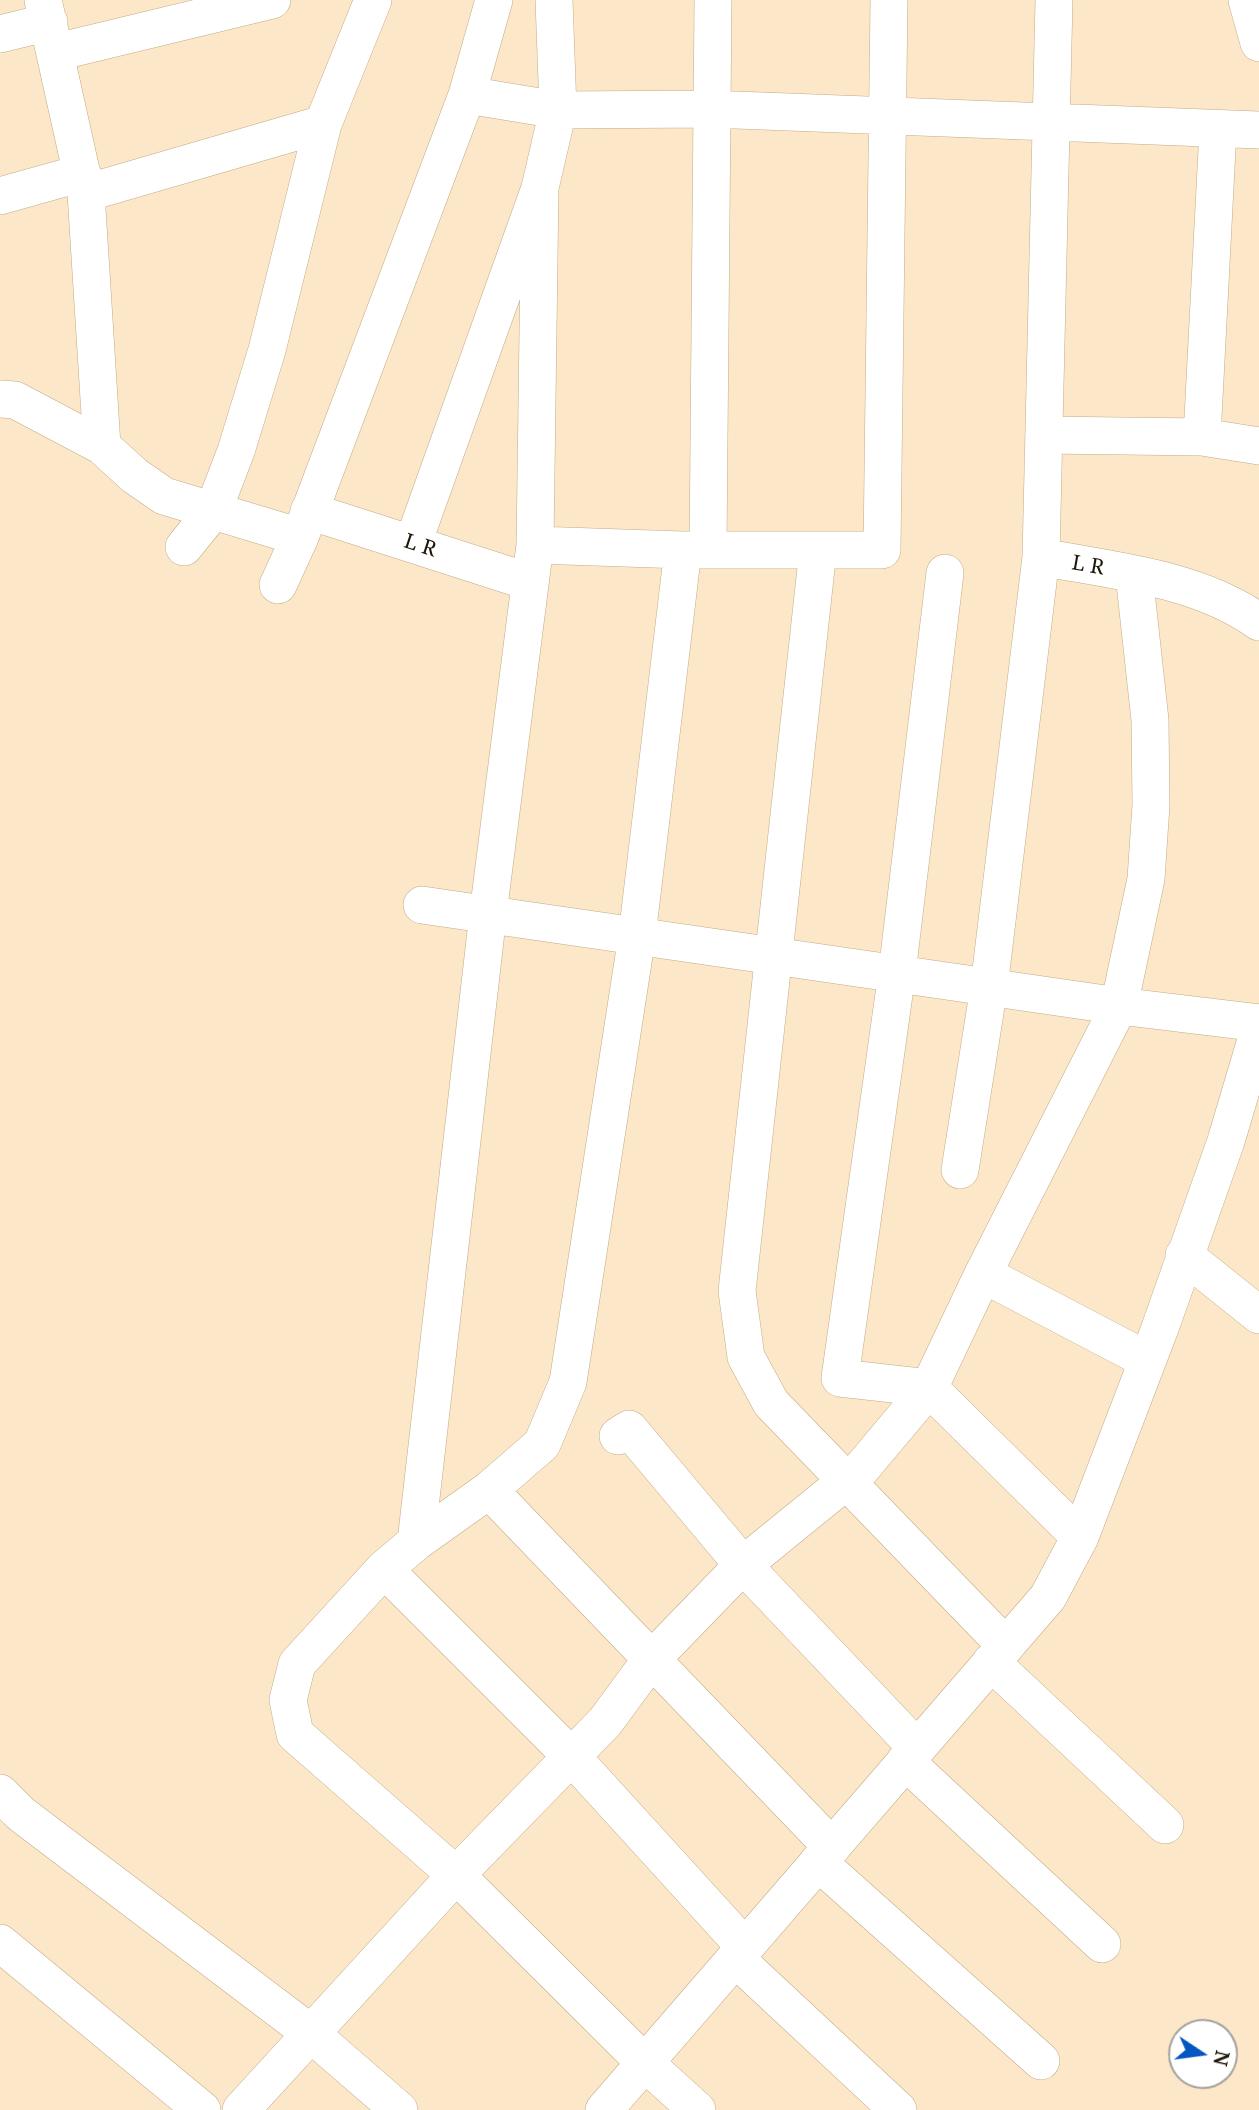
<!DOCTYPE html>
<style>
body{margin:0}
#map{position:relative;width:1259px;height:2110px;overflow:hidden;background:#fce7c8;font-family:"Noto Serif",serif}
canvas{display:block}
.north{position:absolute;left:1168px;top:2019px;width:70px;height:70px;box-sizing:border-box;background:#fff;border:2px solid #a5a29c;border-radius:50%;rotate:103deg;font-size:19px;font-weight:700;line-height:28px;text-align:center;color:#1f1608}
.north::after{content:'';display:block;margin:auto;width:24px;height:32px;background:#0257c0;clip-path:polygon(50% 0,100% 100%,50% 72%,0 100%)}
</style>
<div id="map">
<canvas width="1259" height="2110"></canvas>
<div class="north">N</div>
</div>
<script>
const g = document.querySelector('canvas').getContext('2d');
g.lineJoin = 'round';
function stroke(path, color, width, dash) {
  g.strokeStyle = color;
  g.lineWidth = width;
  g.lineCap = dash ? 'butt' : 'round';
  g.setLineDash(dash || []);
  g.stroke(path);
}
function drawText(font, color, halo, rows, align = 'center') {
  g.font = font + ' "Noto Serif",serif';
  g.lineWidth = 7;
  g.setLineDash([]);
  g.textBaseline = 'middle';
  g.strokeStyle = halo;
  g.fillStyle = color;
  for (const [text, x, y, turn = 0] of rows) {
    g.save();
    g.translate(x, y);
    g.rotate((+turn || 0) * Math.PI / 180);
    g.textAlign = isNaN(turn) ? turn : align;
    if (halo) g.strokeText(text, 0, 0);
    g.fillText(text, 0, 0);
    g.restore();
  }
}
const minor = new Path2D(`
 M43 0 86 193 102 446
 M1247 0 1259 43
 M0 34 49 22
 M57 52 272 0
 M467 95 558 110 710 109 1259 130
 M86 193 323 124
 M0 196 82 173
 M0 399 15 400 102 446 135 476 164 496 300 537
 M1045 435 1202 437 1259 446
 M1202 437 1218 130
 M309 511 530 582
 M413 543 540 188 558 110 554 0
 M535 545 683 550H882L889 0
 M184 547 213 511 236 451 267 350 323 124 373 0
 M683 550 637 936 568 1382 542 1444 489 1490 416 1542 384 1569 297 1664 288 1700 295 1734 456 1875 645 2063 697 2110
 M708 550 713 0
 M818 550 737 1291 746 1357 771 1403 1006 1646
 M1041 557C1114 571 1198 578 1259 622
 M945 573 897 973 840 1378 929 1388 1080 1537
 M278 585 300 537 467 95 494 0
 M422 905 1119 1006 1259 1023
 M960 1170 989 987 1041 557 1054 0
 M1184 1255 1259 1315
 M983 1274 1147 1360
 M618 1436 629 1429 743 1565 917 1748
 M489 1490 832 1847
 M416 1542 488 914 535 545 540 188
 M384 1569 572 1757 745 1947
 M991 1662 1165 1825
 M905 1761 1102 1944
 M0 1793 21 1814 309 2032 399 2110
 M818 1862 1041 2061
 M0 1943 202 2110
 M735 1958 898 2110
 M241 2110 456 1875 605 1722 650 1661 743 1565 861 1469 929 1388 983 1274 1119 1006 1146 879 1151 805 1150 720 1134 574
 M604 2110 1048 1597 1080 1537 1160 1328 1226 1141 1259 1030`);
stroke(minor, '#c3ab86', 38);
stroke(minor, '#fff', 37);
drawText('21px', '#1f1608', '#fff', [
 ["L R",420,546,18],
 ["L R",1088,566,10]
]);
</script>
